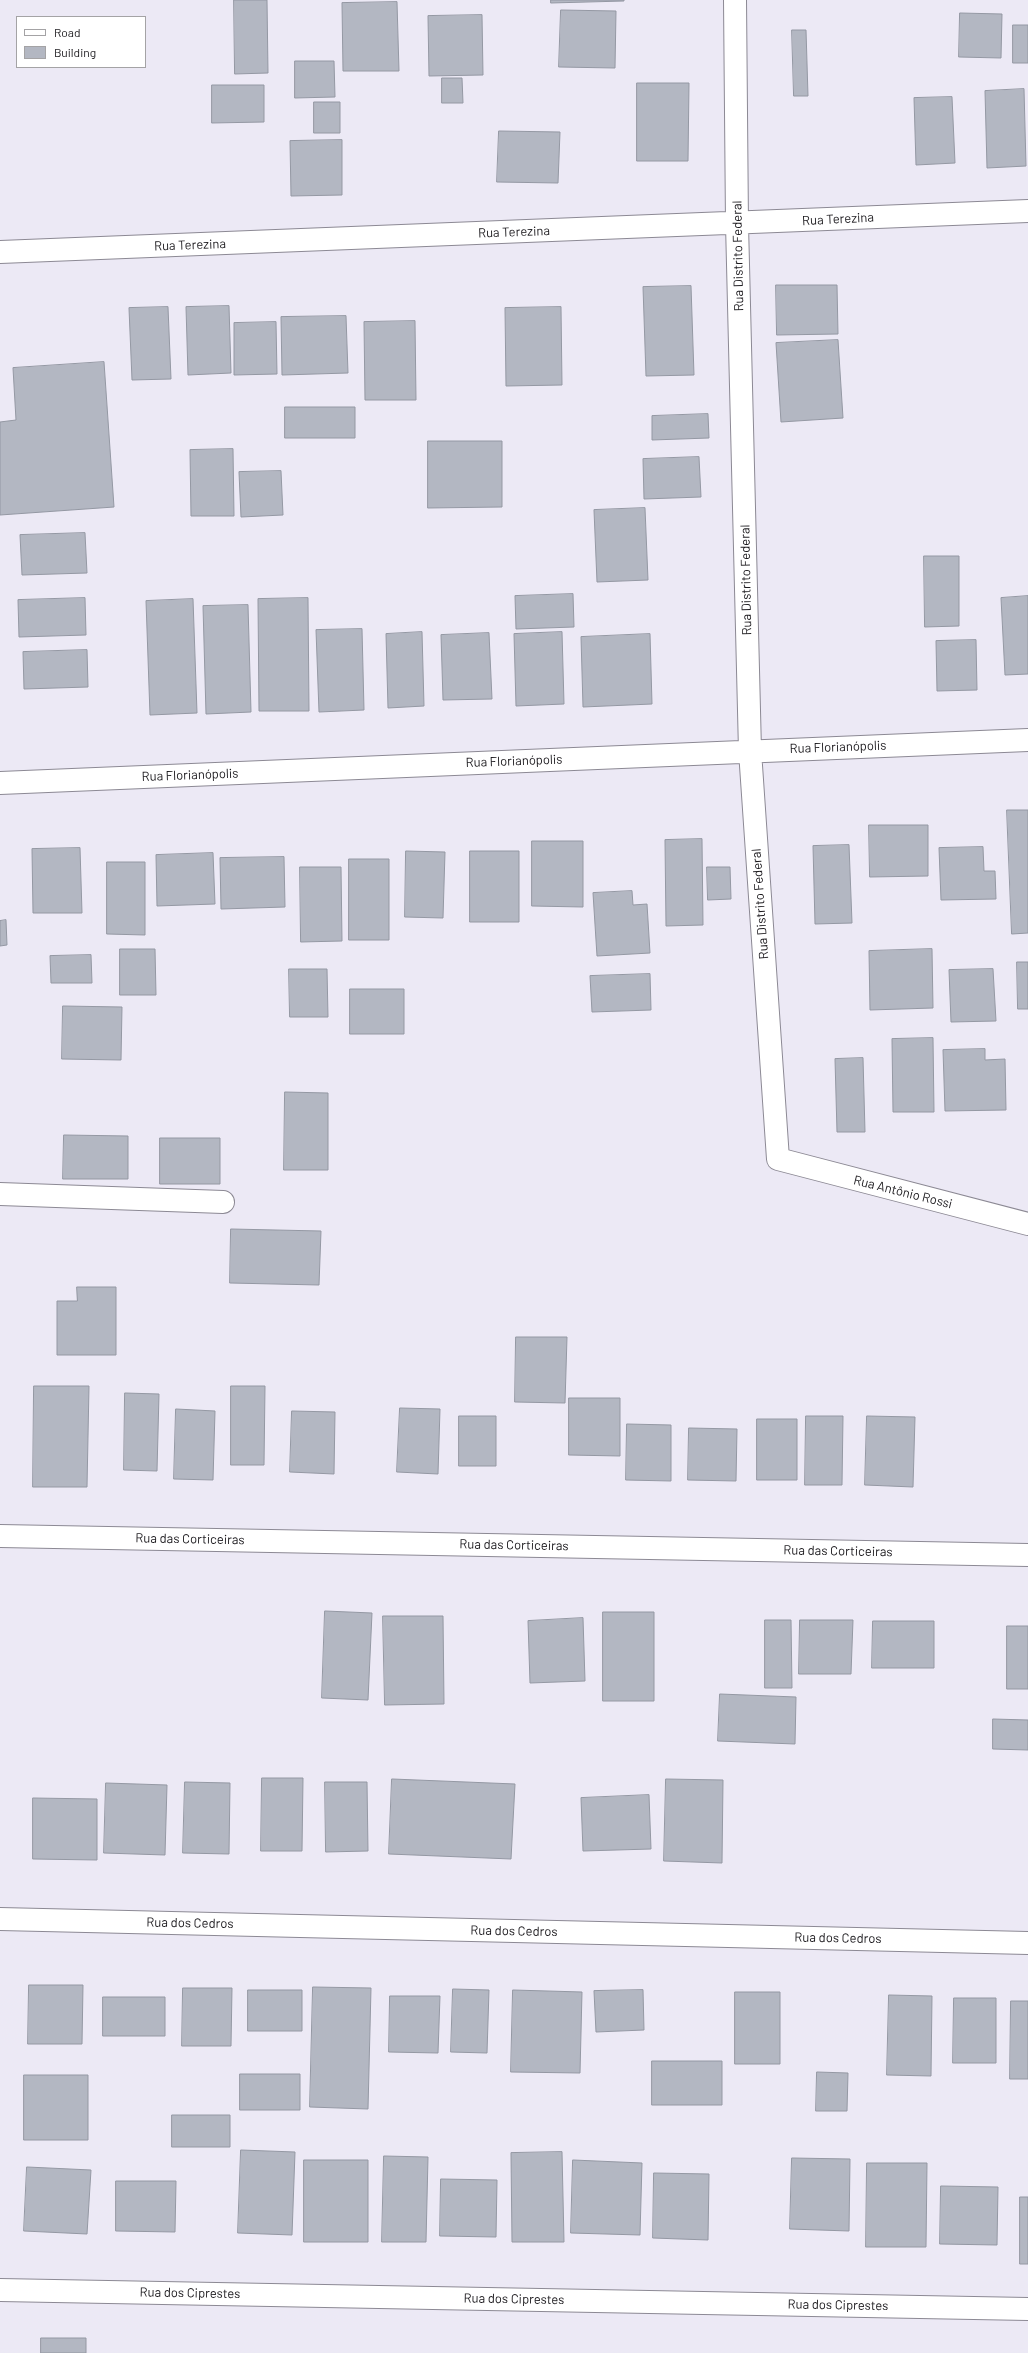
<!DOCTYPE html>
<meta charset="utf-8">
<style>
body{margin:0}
#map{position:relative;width:1028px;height:2353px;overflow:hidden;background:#ece9f5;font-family:Barlow,sans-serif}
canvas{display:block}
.legend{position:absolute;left:16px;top:16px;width:130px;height:52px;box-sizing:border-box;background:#fff;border:1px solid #a4a3a5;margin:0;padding:5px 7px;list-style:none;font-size:12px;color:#1c1a1e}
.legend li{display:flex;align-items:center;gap:8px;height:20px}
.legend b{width:20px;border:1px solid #a4a3a5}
</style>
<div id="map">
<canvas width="1028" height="2353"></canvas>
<ul class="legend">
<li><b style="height:5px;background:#fff"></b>Road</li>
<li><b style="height:11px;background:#b3b7c2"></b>Building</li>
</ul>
</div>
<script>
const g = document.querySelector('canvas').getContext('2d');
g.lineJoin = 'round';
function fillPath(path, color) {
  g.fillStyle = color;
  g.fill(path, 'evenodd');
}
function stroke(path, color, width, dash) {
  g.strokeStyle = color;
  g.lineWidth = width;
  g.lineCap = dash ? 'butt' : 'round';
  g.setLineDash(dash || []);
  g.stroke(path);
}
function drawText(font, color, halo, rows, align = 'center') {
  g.font = font + ' Barlow,sans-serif';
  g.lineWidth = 3;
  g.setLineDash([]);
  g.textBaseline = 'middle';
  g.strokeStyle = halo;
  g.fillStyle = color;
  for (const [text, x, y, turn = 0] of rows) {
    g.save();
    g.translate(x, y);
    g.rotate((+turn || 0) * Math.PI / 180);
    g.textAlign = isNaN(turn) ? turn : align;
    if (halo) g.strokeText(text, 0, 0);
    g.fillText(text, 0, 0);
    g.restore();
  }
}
const building = new Path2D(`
 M234 0H267L268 73 235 74Z
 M551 0H624V1L551 3Z
 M397 2 399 71H343L342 3Z
 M561 10 616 11 615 68 559 67Z
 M960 13 1002 14 1001 58 959 57Z
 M482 15 483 75 429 76 428 16Z
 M1013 25H1028V63H1013Z
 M792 30H806L808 96H794Z
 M295 61H334L335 97 295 98Z
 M442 78H462L463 103H442Z
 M637 83H689L688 161H637Z
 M212 85H264V122L212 123Z
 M1024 89 1026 166 987 168 985 91Z
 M952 97 955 163 916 165 914 98Z
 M314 102H340V133H314Z
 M499 131 560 132 558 183 497 182Z
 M342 140V195L291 196 290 141Z
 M776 285H837L838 334 777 335Z
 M691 286 694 375 646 376 643 287Z
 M229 306 231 373 188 375 186 307Z
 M168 307 171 379 132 380 129 308Z
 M561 307 562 385 506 386 505 308Z
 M346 316 348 373 282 375 281 317Z
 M415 321 416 400H365L364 322Z
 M276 322 277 374 234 375V323Z
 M838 340 843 418 781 422 776 343Z
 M104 362 114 507 0 515V422L16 420 13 368Z
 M285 407H355V438H285Z
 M708 414 709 438 652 440V416Z
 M428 441H502V507L428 508Z
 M233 449 234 516H191L190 450Z
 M699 457 701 497 644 499 643 459Z
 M281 471 283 515 241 517 239 472Z
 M645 508 648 580 597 582 594 510Z
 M85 533 87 573 22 575 20 535Z
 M924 556H959V626L925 627Z
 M573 594 574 627 516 629 515 596Z
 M1028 596V674L1005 675 1001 598Z
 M85 598 86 635 19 637 18 600Z
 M308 598 309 711H259L258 599Z
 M193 599 197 713 150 715 146 601Z
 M248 605 251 712 206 714 203 606Z
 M362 629 364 710 319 712 316 630Z
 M422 632 424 706 388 708 386 634Z
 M562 632 564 704 516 706 514 634Z
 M489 633 492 699 443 700 441 635Z
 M650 634 652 704 583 707 581 637Z
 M976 640 977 690 937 691 936 641Z
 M87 650 88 687 24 689 23 652Z
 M1007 810H1028V933L1012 934Z
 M869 825H928V876L870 877Z
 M702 839 703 925 666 926 665 840Z
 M532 841H583V907L532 906Z
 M849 845 852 923 815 924 813 846Z
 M983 847 984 871H995L996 899 941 900 939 848Z
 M80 848 82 913H33L32 849Z
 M406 851 445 852 443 918 405 917Z
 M470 851H519V922H470Z
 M213 853 215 904 157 906 156 855Z
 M284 857 285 907 221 909 220 858Z
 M349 859H389V940H349Z
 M107 862H145V935L107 934Z
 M300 867H341L342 941 301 942Z
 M707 867H730L731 899 708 900Z
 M632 891 633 905 647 904 650 953 597 956 593 893Z
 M6 920 7 945 0 946V921Z
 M120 949H155L156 995H120Z
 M932 949 933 1008 870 1010 869 951Z
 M91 955 92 983H51L50 956Z
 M1017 962H1028V1009H1018Z
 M289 969H327L328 1017H290Z
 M993 969 996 1021 951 1022 949 970Z
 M650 974 651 1010 592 1012 590 976Z
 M350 989H404V1034H350Z
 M63 1006 122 1007 121 1060 62 1059Z
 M933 1038 934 1112H893L892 1039Z
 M985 1049V1060L1005 1059 1006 1110 945 1111 943 1050Z
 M863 1058 865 1132H837L835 1059Z
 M285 1092 328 1093V1170H284Z
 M64 1135 128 1136V1179H63Z
 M160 1138H220V1184H160Z
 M231 1229 321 1231 319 1285 230 1283Z
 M77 1287H116V1355H57V1301H77Z
 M516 1337H567L565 1403 515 1402Z
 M34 1386H89L87 1487H33Z
 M231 1386H265L264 1465H231Z
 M125 1393 159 1394 157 1471 124 1470Z
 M569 1398H620V1456L569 1455Z
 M400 1408 440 1409 438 1474 397 1472Z
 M176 1409 215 1411 213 1480 174 1479Z
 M292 1411 335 1412 334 1474 290 1472Z
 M459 1416H496V1466H459Z
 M806 1416H843L842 1485H805Z
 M867 1416 915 1417 913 1487 865 1485Z
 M757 1419H797V1480H757Z
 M627 1424 671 1425V1481L626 1480Z
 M689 1428 737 1429 736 1481 688 1480Z
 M325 1611 372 1613 368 1700 322 1698Z
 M603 1612H654V1701H603Z
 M383 1616H443L444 1704 385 1705Z
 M583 1618 585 1681 530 1683 528 1621Z
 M765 1620H791L792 1688H765Z
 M800 1620H853L851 1674H799Z
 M873 1621H934V1668H872Z
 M1007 1626H1028V1689H1007Z
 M720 1694 796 1697 795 1744 718 1741Z
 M993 1719 1028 1720V1750L993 1749Z
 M262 1778H303L302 1851H261Z
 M392 1779 515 1784 511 1859 389 1854Z
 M666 1779 723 1780 722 1863 664 1861Z
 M185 1782 230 1783 229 1854 183 1853Z
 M325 1782H367L368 1851 326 1852Z
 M106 1783 167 1785 165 1855 104 1853Z
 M649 1795 651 1849 583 1851 581 1798Z
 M33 1798 97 1799V1860L33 1859Z
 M29 1985H83L82 2044H28Z
 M313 1987 371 1988 368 2109 310 2107Z
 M183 1988H232L231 2046H182Z
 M453 1989 489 1990 487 2053 451 2052Z
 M248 1990H302V2031H248Z
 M513 1990 582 1992 580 2073 511 2072Z
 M643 1990 644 2030 596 2032 594 1991Z
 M735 1992H780V2064H735Z
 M889 1995 932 1996 931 2076 887 2075Z
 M390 1996H440L438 2053 389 2052Z
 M103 1997H165V2036H103Z
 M954 1998H996V2063H953Z
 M1011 2001H1028V2079H1010Z
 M652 2061H722V2105H652Z
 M817 2072 848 2073 847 2111H816Z
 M240 2074H300V2110H240Z
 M24 2075H88V2140H24Z
 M172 2115H230V2147H172Z
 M241 2150 295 2152 292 2235 238 2233Z
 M562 2152 564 2242H512L511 2153Z
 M384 2156 428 2157 426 2242H382Z
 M792 2158 850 2159 849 2231 790 2229Z
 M304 2160H368V2242H304Z
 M573 2160 642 2163 640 2235 571 2233Z
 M867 2163H927L926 2247H866Z
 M27 2167 91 2170 87 2234 24 2231Z
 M654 2173 709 2174 708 2240 653 2238Z
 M441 2179 497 2180 496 2237 440 2236Z
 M116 2181H176L175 2232 116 2231Z
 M941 2186 998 2187 997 2245 940 2244Z
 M1020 2197H1028V2264H1020Z
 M41 2338H86V2353H41Z`);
fillPath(building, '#b3b7c2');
stroke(building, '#9498a3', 1);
const minor = new Path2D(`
 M735 0 737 224 750 751 778 1159 1028 1224
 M0 252 1028 211
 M0 783 1028 740
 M0 1194 223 1202
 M0 1536 1028 1555
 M0 1919 1028 1943
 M0 2290 1028 2309`);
stroke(minor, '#8c8994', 24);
stroke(minor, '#fff', 22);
drawText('13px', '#1c1a1e', '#fff', [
 ["Rua Terezina",838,219,-3],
 ["Rua Terezina",514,232,-2],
 ["Rua Terezina",190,245,-2],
 ["Rua Distrito Federal",738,256,-91],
 ["Rua Distrito Federal",746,580,-91],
 ["Rua Florianópolis",838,747,-2],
 ["Rua Florianópolis",514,761,-2],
 ["Rua Florianópolis",190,775,-2],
 ["Rua Distrito Federal",760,904,-94],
 ["Rua Antônio Rossi",903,1192,14],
 ["Rua das Corticeiras",190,1539,1],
 ["Rua das Corticeiras",514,1545,1],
 ["Rua das Corticeiras",838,1551,1],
 ["Rua dos Cedros",190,1923,1],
 ["Rua dos Cedros",514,1931,1],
 ["Rua dos Cedros",838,1938,1],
 ["Rua dos Ciprestes",190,2293,1],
 ["Rua dos Ciprestes",514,2299,1],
 ["Rua dos Ciprestes",838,2305,1]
]);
</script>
